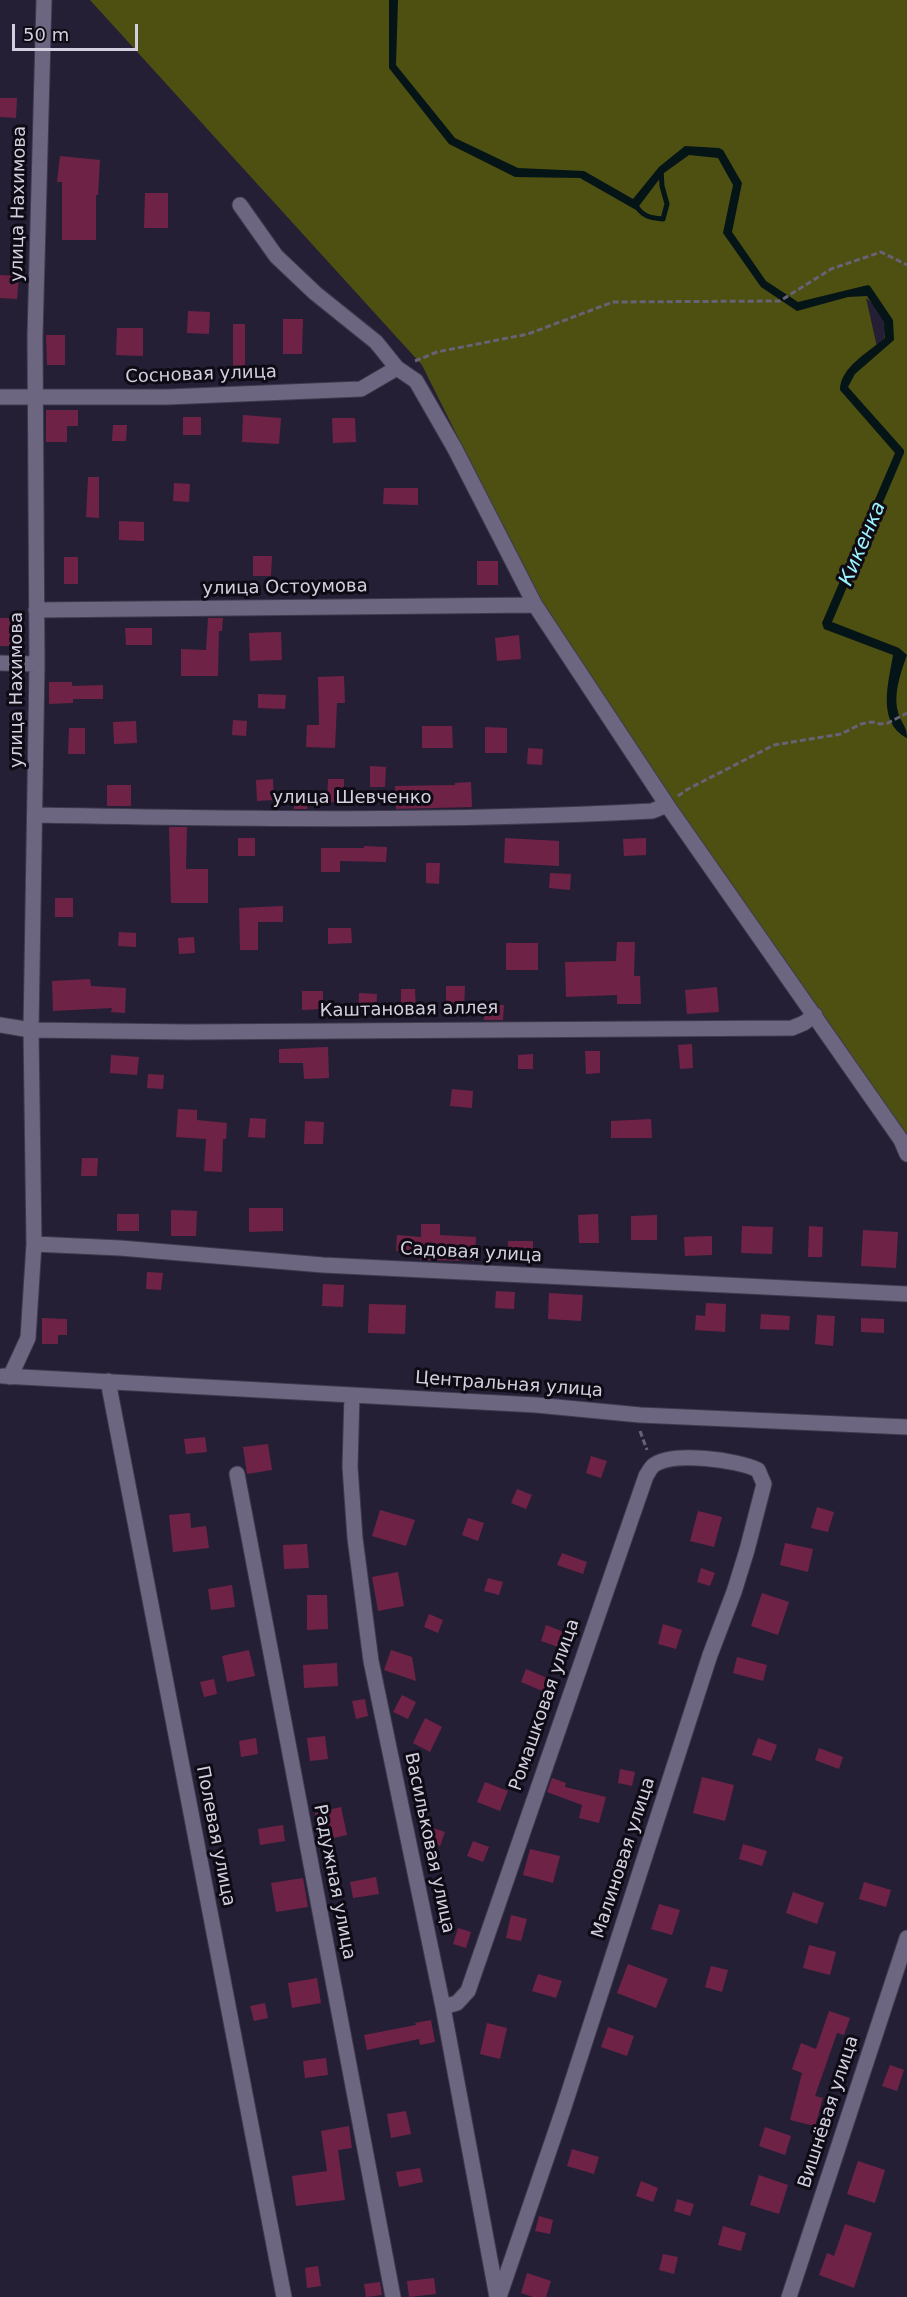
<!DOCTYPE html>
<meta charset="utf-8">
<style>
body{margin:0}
#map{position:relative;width:907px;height:2297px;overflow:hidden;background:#251f36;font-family:"DejaVu Sans",sans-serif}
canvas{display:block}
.scale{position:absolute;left:12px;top:24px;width:126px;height:27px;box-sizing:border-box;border:3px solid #d2cfdf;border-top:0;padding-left:8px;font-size:18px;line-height:21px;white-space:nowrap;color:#d2cfdf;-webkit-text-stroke:4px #0e0b15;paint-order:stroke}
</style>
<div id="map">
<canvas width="907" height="2297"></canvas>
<div class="scale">50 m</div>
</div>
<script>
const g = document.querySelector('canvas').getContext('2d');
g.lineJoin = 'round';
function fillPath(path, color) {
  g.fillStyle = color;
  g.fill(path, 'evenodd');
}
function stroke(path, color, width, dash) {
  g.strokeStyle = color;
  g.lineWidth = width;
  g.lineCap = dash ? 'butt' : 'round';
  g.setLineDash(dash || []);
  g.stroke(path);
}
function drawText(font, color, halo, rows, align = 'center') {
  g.font = font + ' "DejaVu Sans",sans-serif';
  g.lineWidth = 6;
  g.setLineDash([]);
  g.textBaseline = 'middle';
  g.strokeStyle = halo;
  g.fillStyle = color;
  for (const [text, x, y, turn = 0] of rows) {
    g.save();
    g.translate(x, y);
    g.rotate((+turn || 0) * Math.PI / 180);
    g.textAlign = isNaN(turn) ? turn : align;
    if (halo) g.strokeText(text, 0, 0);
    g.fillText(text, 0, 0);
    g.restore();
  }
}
fillPath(new Path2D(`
 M90 0H907V1140L674 808 540 602 422 365ZM866 298C884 312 887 318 884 341L877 347Z`), '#4e5012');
fillPath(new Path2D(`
 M389 0H398L396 65 455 138 518 168 584 171 633 199 659 167 685 146 719 148 723 150 742 183 732 232 766 281 798 302 868 285 870 286 893 320 894 340 855 374 848 387 904 450V453L832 622 899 648 907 655C901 672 893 694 898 712 901 724 907 725 907 738 876 722 889 681 893 655L824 629 822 623 895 453 840 390C840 367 869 352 885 338L884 322 867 296 848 297 797 311 761 287 723 233 733 185 718 158 689 155 664 173 636 210 580 178 515 177 449 144 389 68Z`), '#051416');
stroke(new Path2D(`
 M634 202C641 216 649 218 663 219L667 204 662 186 661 170`), '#051416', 5);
fillPath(new Path2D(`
 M0 98H17L16 118 0 117Z
 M60 156 100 160 98 195H96V240H62V182H57Z
 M145 193H168V228H144Z
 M0 275 19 276 17 299 0 298Z
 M188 311 210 312 209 334 187 333Z
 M283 319H303L302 354H283Z
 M233 324H245V372H233Z
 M117 328H143V356L116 355Z
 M46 335H65V365H47Z
 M46 410H78V426H67V442H46Z
 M243 415 281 418 279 444 242 442Z
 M183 417H201V435H183Z
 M332 418H355L356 442 333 443Z
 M113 425H127L126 441H112Z
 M88 477H99V518L86 517Z
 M174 483 190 484 189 502 173 501Z
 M384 488H418V505L383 504Z
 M119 521 144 522V541L119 540Z
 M253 556H272L271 576H253Z
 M64 557H78V584H64Z
 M477 561H498V585H477Z
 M0 618H17V646H0Z
 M208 618H223L222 631H219L218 676H181V649L206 650Z
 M125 628H152V645H126Z
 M281 632 282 660 250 661 249 633Z
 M519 635 521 659 497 661 495 638Z
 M344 676 345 703H337L335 748 306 747 307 725H319L318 677Z
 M49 682H72V686L103 685V699H73V703L49 704Z
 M258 694 286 695 285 709 258 708Z
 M233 720 247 721 246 736 232 735Z
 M136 721 137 743 114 744 113 722Z
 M422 726H452L453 748H422Z
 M485 727 507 728V753H485Z
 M69 728H85V754H68Z
 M528 748 543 749 542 765 527 764Z
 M370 766 386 767 385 787H370Z
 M273 779 274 800 257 801 256 780Z
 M328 779H344V802H327Z
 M471 782 472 807 396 809 395 786 455 785V783Z
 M107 785H131V806H107Z
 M294 792 308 793 307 809H294Z
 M169 827H187L186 869H208V903H171Z
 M238 838H255V856H238Z
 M505 838 559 841V866L504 863Z
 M646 838V855L624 856 623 839Z
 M364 846 387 847 386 862 340 861V872H321V848H364Z
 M426 863H440L439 884 426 883Z
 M550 873 571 874 570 890 549 888Z
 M55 898H73V917H55Z
 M283 906V922H258V950H240L239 908Z
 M328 928H351L352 943 328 944Z
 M119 932 136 933V947L118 946Z
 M194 937 195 953 179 954 178 938Z
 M617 942H635L634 976H640L641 1004H617V995L566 997 565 962 616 961Z
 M506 943H538V970H506Z
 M90 979 91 986 126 988 125 1013 111 1012 112 1008 53 1011 52 981Z
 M446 986H465L464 1008H446Z
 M717 987 719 1012 687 1014 685 990Z
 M401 989H415L416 1010 401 1011Z
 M302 991H323V1009L302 1010Z
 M359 993 377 994 376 1014H358Z
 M485 1005H504L503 1020H484Z
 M692 1044 693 1068 680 1069 678 1045Z
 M328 1047 329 1078 304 1079 303 1063H279V1049Z
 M585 1051H600V1073L586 1074Z
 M533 1054V1069H518V1055Z
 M111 1055 139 1057 137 1075 110 1073Z
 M148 1074 164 1075 163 1089 147 1088Z
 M452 1089 473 1091 472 1108 450 1106Z
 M178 1109 197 1110V1120L227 1123 226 1139H223L222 1172 204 1171 206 1139 176 1137Z
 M250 1118 266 1119 265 1138 248 1137Z
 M651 1119 652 1138H611V1121Z
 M305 1121 324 1122 323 1144H304Z
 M82 1158H98L97 1176H81Z
 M249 1208H283V1231L249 1232Z
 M171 1210 197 1211 196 1236H171Z
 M117 1214H139V1231H117Z
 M598 1214 599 1243H579L578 1215Z
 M657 1215V1240H631V1216Z
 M421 1224H440V1235L476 1237 475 1261 420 1260V1252L396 1251 397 1235 421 1237Z
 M742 1226 773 1227 772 1254 741 1253Z
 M809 1226 823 1227 822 1257H808Z
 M863 1230 898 1232 896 1268 861 1266Z
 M712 1236V1255L685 1256 684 1237Z
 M508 1241H533V1259H508Z
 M147 1272 163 1273 161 1290 146 1289Z
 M323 1284 344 1285 343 1307 322 1306Z
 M496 1291 515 1292 514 1309 495 1308Z
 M549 1293 583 1295 581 1321 548 1319Z
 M706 1303 726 1304 725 1332 695 1330 696 1315 705 1316Z
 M369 1304 406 1305 405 1334 368 1333Z
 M761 1314 790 1316 789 1330 760 1329Z
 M817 1315 835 1316 833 1346 815 1344Z
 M42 1318 67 1319V1335H58V1344H42Z
 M861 1318 884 1319V1333L861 1332Z
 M205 1437 207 1452 186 1454 184 1439Z
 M268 1444 272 1470 247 1474 243 1447Z
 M591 1456 607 1461 601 1478 586 1473Z
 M517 1489 532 1495 526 1509 511 1503Z
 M817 1507 834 1512 828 1532 811 1528Z
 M380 1510 415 1520 406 1546 372 1536Z
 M698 1511 722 1517 714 1547 690 1541Z
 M190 1513 191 1528 206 1526 209 1548 173 1552 169 1515Z
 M468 1518 484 1523 478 1541 462 1535Z
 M785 1543 813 1549 808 1572 780 1565Z
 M307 1544 309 1568 284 1569 283 1545Z
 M562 1553 587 1562 583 1574 557 1565Z
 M701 1568 715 1573 710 1586 697 1582Z
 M398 1572 404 1606 378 1611 372 1577Z
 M488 1578 503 1582 499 1595 484 1591Z
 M232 1585 235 1607 211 1610 208 1589Z
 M762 1593 789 1602 778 1635 751 1626Z
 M307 1595H327L328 1629 307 1630Z
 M429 1614 443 1620 438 1633 424 1627Z
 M663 1624 682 1630 676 1649 658 1644Z
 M546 1625 569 1634 564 1649 541 1641Z
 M249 1650 255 1676 227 1682 222 1656Z
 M391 1650 412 1657 416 1681 384 1670Z
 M737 1657 767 1665 763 1681 733 1673Z
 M337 1663 338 1686 304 1688 303 1665Z
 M526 1669 552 1680 547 1693 521 1682Z
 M214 1679 217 1694 204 1697 200 1682Z
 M402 1695 416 1702 408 1719 393 1712Z
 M365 1699 368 1716 356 1719 352 1701Z
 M425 1718 442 1727 430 1752 413 1743Z
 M325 1736 328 1759 310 1761 307 1738Z
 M256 1738 258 1754 241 1757 239 1741Z
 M758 1738 777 1745 771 1761 752 1755Z
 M819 1748 843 1757 839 1769 815 1760Z
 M620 1769 635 1772 632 1786 618 1783Z
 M702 1777 734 1785 725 1821 693 1813Z
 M552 1778 566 1783 565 1787 606 1797 599 1823 579 1818 582 1805 547 1792Z
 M485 1782 508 1791 500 1811 477 1802Z
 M341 1807 347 1835 321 1841 315 1813Z
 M283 1825 285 1841 260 1845 258 1829Z
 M427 1826 445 1832 440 1846 422 1839Z
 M473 1841 489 1847 483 1862 467 1856Z
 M743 1844 767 1851 762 1866 739 1859Z
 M530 1849 560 1856 553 1883 523 1875Z
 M376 1877 379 1894 353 1898 350 1882Z
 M303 1878 308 1907 276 1912 271 1883Z
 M864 1882 891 1890 886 1907 859 1899Z
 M793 1892 824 1903 817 1924 786 1913Z
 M659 1904 680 1910 672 1935 651 1929Z
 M511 1915 527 1919 521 1941 506 1938Z
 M458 1928 471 1932 466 1948 453 1944Z
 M809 1945 836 1952 830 1975 803 1968Z
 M628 1964 668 1979 656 2008 617 1993Z
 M711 1966 728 1970 722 1992 705 1987Z
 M538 1974 562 1981 556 1998 532 1991Z
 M317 1978 321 2003 292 2008 288 1983Z
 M265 2003 268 2018 254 2021 250 2006Z
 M829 2011 850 2018 844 2035 837 2033 815 2096 823 2098 815 2126 790 2120 802 2073 792 2069 801 2043 816 2049Z
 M431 2020 435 2042 420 2045 419 2039 367 2050 364 2035 416 2025 415 2023Z
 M487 2023 507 2028 500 2059 480 2054Z
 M608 2027 634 2036 627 2056 601 2047Z
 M326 2058 328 2075 305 2078 303 2061Z
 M890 2065 904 2070 897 2091 882 2086Z
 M406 2111 411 2134 391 2138 387 2114Z
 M349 2126 352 2148 338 2150 345 2200 296 2206 292 2176 327 2171 321 2131Z
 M765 2127 791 2136 785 2155 759 2146Z
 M572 2149 599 2157 594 2174 567 2166Z
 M858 2161 885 2170 875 2203 847 2194Z
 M420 2168 423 2182 399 2187 396 2172Z
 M759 2175 788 2185 779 2214 750 2205Z
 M641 2181 658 2188 653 2202 636 2196Z
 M677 2199 694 2204 690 2216 674 2211Z
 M539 2216 553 2220 550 2234 535 2231Z
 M845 2224 872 2233 854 2288 819 2275 827 2253 834 2256Z
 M723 2226 746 2233 741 2251 718 2245Z
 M663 2254 678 2257 674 2274 659 2270Z
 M318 2266 321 2286 307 2288 305 2268Z
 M527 2273 551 2281 546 2297H533L521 2293Z
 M434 2278 436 2294 409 2297 407 2281Z
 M380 2282 382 2295 366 2297 364 2284Z`), '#6e2346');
const minor = new Path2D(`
 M240 205 276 256 315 293 376 342 397 368 416 381 455 449 535 605 667 805 901 1140 907 1154
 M0 397H167L361 389 397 368
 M36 610 535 605
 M0 663 37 664
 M36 815C241 819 447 822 652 811L667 805
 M0 1025 31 1030 187 1032 792 1028 804 1023 815 1015
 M34 1244 120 1248 323 1265 907 1294
 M3 1376 536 1405 640 1415 907 1427
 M10 1377 28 1338 34 1244 31 1030 37 664 35 336 44 0
 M108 1381 284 2297
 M352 1395 350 1467 355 1538 371 1661 443 2007 497 2297
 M237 1474 393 2297
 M443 2007 457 2003 468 1991 646 1476C648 1473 651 1467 654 1465 673 1451 738 1460 758 1470L764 1484 747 1550 734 1592 710 1655 563 2110 499 2297
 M789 2297 907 1938`);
stroke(minor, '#3e394c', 17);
stroke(new Path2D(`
 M415 361 437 352 528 334 613 302 780 301 831 269 881 252 907 265
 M678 796 688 789 774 745 841 734 861 724 872 722 880 724 888 723 907 713
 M640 1431 647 1450`), '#676276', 3, [6, 3]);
stroke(minor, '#6c6681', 15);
drawText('18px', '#d2cfdf', '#0e0b15', [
 ["улица Нахимова",19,204,-89],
 ["Сосновая улица",201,375,-2],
 ["улица Остоумова",285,588,-1],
 ["улица Нахимова",17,690,-90],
 ["улица Шевченко",352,798],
 ["Каштановая аллея",409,1010,-1],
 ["Садовая улица",471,1253,3],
 ["Центральная улица",509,1385,4],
 ["Ромашковая улица",545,1705,-71],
 ["Полевая улица",215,1836,79],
 ["Васильковая улица",429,1843,78],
 ["Малиновая улица",624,1858,-72],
 ["Радужная улица",334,1882,79],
 ["Вишнёвая улица",829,2112,-72]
]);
drawText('italic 20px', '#9cf3fd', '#0e0b15', [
 ["Кикенка",863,544,-67]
]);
</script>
